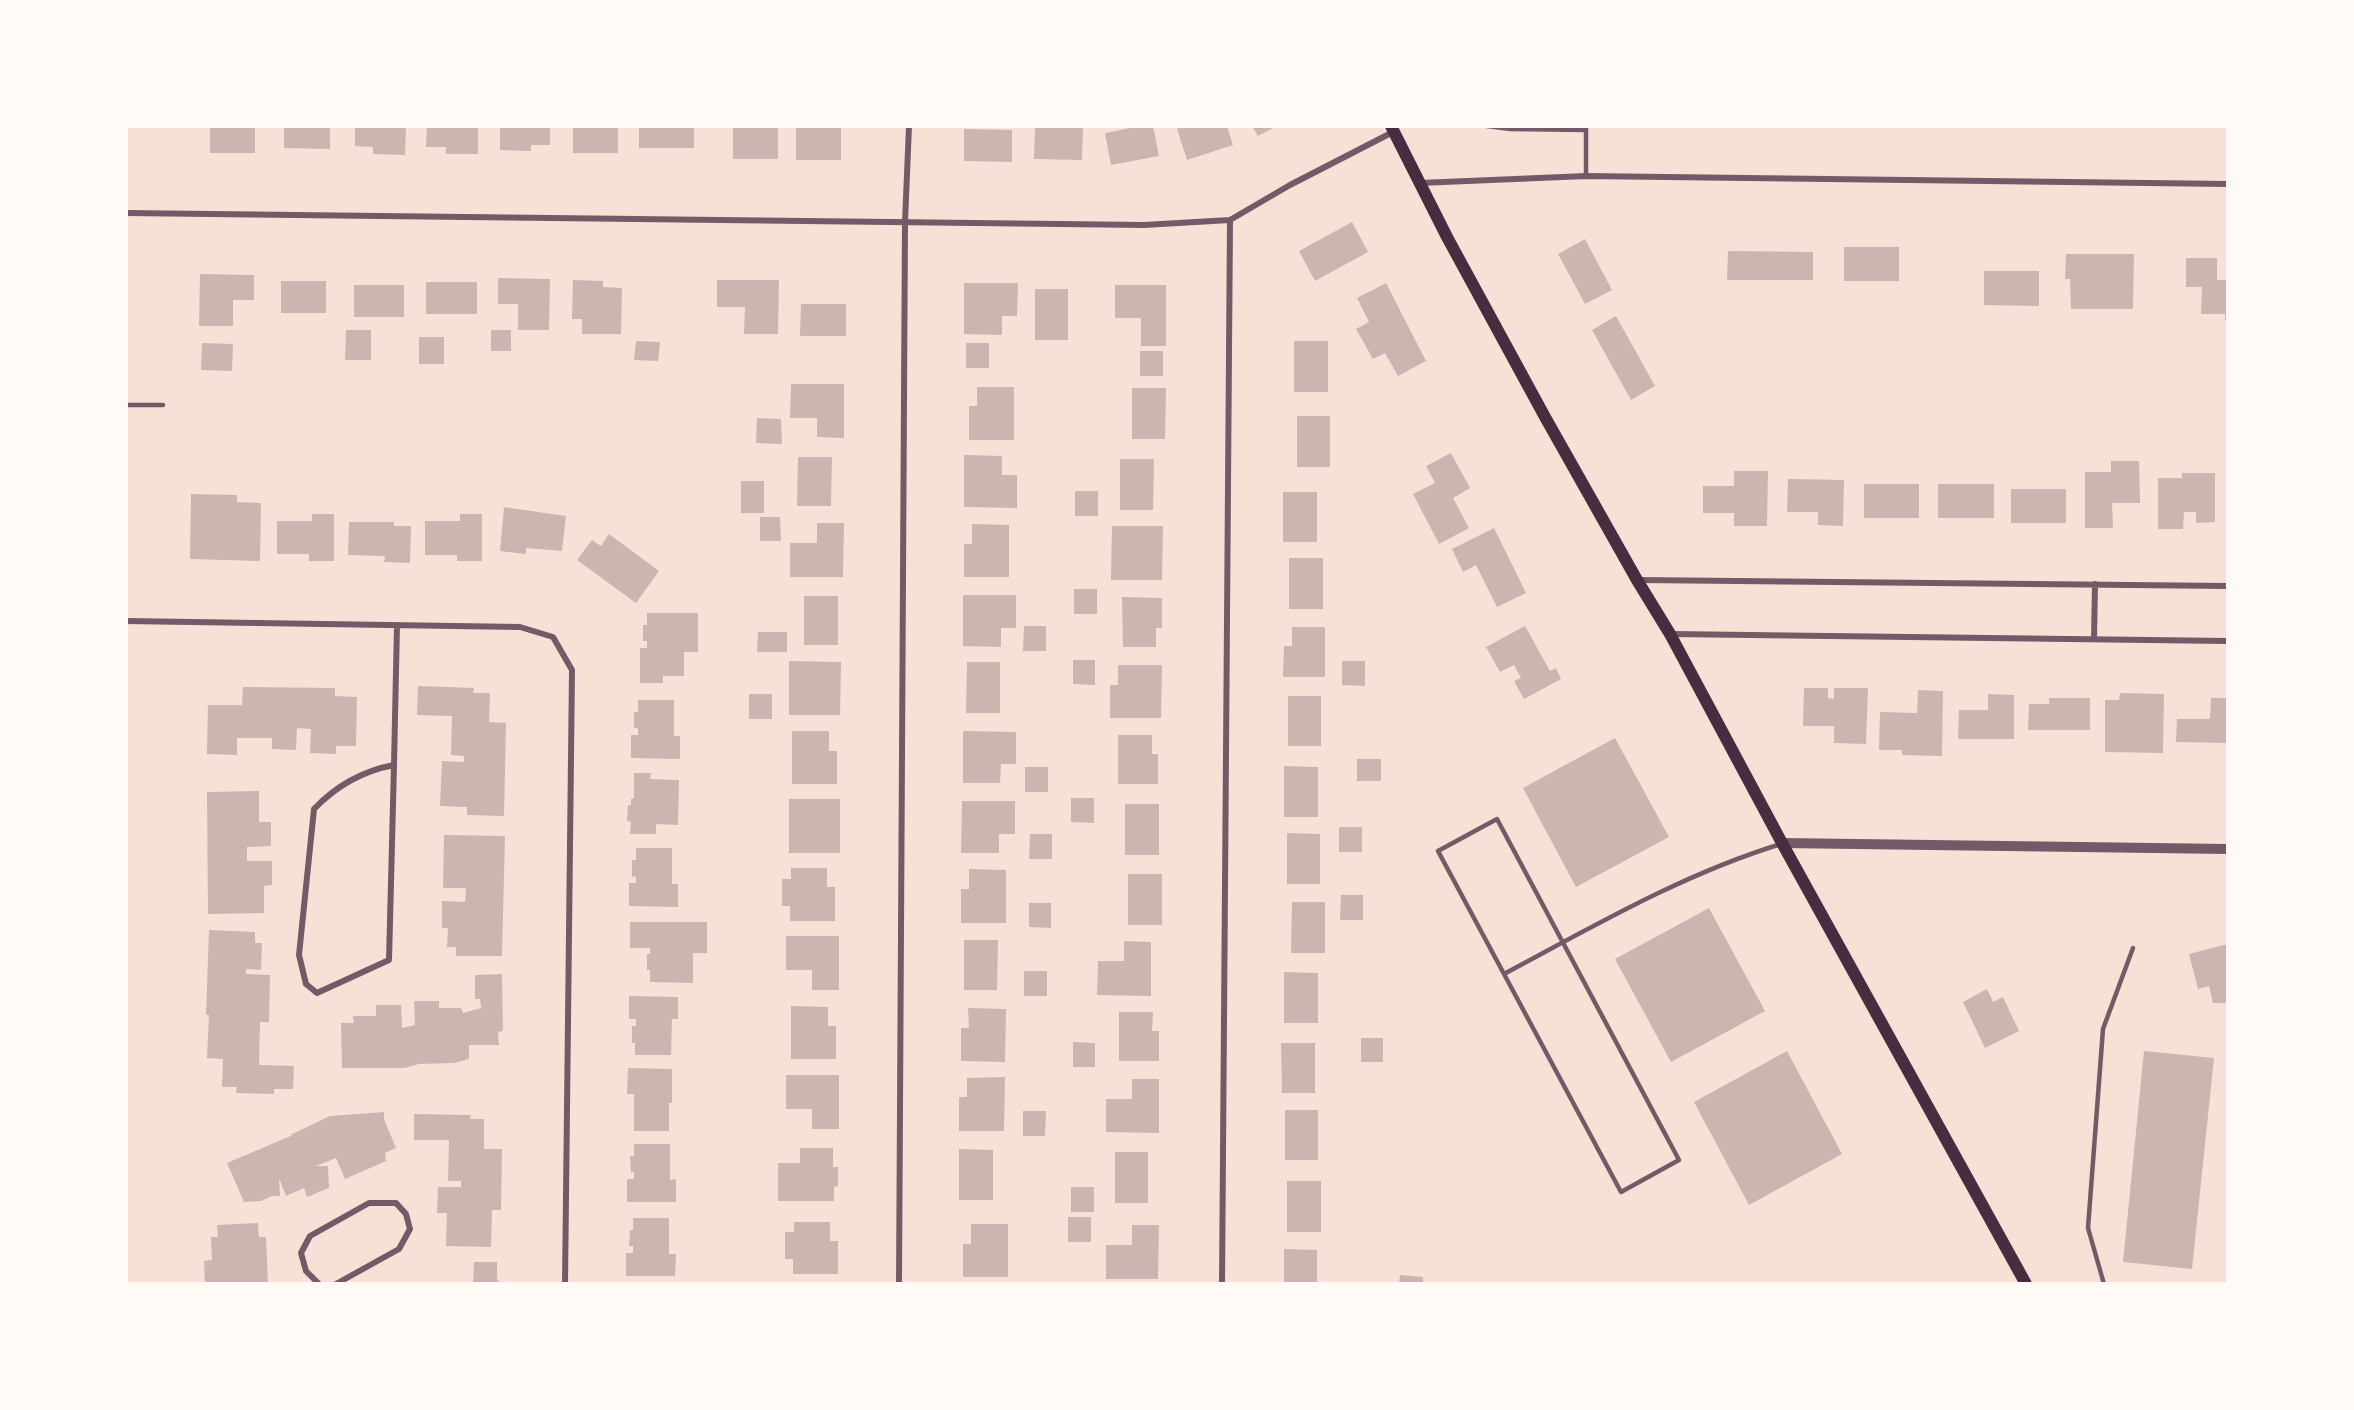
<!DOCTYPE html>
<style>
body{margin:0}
#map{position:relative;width:2354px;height:1410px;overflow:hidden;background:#f7e1d7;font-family:"Space Grotesk",sans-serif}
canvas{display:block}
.frame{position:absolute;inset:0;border:128px solid #fffaf5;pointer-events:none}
</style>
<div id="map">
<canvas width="2354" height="1410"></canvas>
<div class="frame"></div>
</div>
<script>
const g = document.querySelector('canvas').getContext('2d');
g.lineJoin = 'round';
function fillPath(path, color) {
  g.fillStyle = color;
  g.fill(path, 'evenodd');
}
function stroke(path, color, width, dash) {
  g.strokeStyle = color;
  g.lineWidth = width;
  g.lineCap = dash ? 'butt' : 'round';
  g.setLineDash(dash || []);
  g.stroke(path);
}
fillPath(new Path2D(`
 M210 126H255V153H210Z
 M284 126H330V149L284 148Z
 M355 126H406L405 155 373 154V147L355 146Z
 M427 126H478V154H446V147H426Z
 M500 126H550V145H531V151L500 150Z
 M573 126H618V153H573Z
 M639 126H694V148H639Z
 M1141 126H1153L1159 156 1111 165 1105 133Z
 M1186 126H1227L1233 145 1187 160 1177 129Z
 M1252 126H1277L1258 136Z
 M733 127H778V159H733Z
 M1035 127 1083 128 1082 160 1034 159Z
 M796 128H841V160H796Z
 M964 129 1012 130V162L964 161Z
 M1352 222 1368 252 1315 281 1299 251Z
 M1585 239 1612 290 1585 304 1558 254Z
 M1844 247H1899V281H1844Z
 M1728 251 1813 252V280H1727Z
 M2066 254H2134L2133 309H2071L2070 279H2065Z
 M2186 258H2217V280H2228V320H2225V314H2201L2202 287H2186Z
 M1984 271H2039V306L1984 305Z
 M200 274 254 275V300H233V326H199Z
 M498 278 550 279 549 330H518V304H498Z
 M573 280 603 281V287L622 288 621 334H582V319H572Z
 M717 280H779L778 334H744L745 307H717Z
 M281 281H326V313H281Z
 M426 282H477V314H426Z
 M964 283H1018L1017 316H1002V335L964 334Z
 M1386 283 1426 361 1398 376 1385 353 1373 359 1356 329 1369 322 1357 298Z
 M354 285H404V317H354Z
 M1115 285H1166V346H1141V318H1115Z
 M1035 289H1068V340H1035Z
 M801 304H846V336H800Z
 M1616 316 1655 386 1631 400 1592 330Z
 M346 330H371V360H345Z
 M491 330H511V351H491Z
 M419 337H444V364H419Z
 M636 341 660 342 658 361 634 360Z
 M1294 341H1328V392H1294Z
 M202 343 233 344 232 371 201 370Z
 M966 343H989V368H966Z
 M1140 351H1163V376H1140Z
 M791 384H844V438L817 437V418H790Z
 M977 387H1014V440H969V406H977Z
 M1132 388H1166L1165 439H1132Z
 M1297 416H1330V467H1297Z
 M757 418 781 419 782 444 756 443Z
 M1451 453 1470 488 1453 498 1469 528 1439 544 1413 494 1435 483 1426 466Z
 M964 455 1002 456V475H1017V508L964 507Z
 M798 457H832L831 506H797Z
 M1120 459H1154L1153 510H1120Z
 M2111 461H2139L2140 503H2112L2113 528H2085V472H2111Z
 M1734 471H1768L1767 526H1734V513H1703V486H1734Z
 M2182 473H2215V522L2196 523V512H2184L2183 529H2158V478H2182Z
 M1788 479 1844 480 1843 526 1818 525V512H1787Z
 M741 481H764V513H741Z
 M1864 484H1919V518H1864Z
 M1938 484H1994V518H1938Z
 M2011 489H2066V523H2011Z
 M1075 491H1098V516H1075Z
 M1283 492H1317V542H1283Z
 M191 494 237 495V502L261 503 260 561 190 559Z
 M504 507 566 516 562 551 526 548V554L500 551Z
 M312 514H334V561H309V554H277V521H312Z
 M460 514H482V561H457V555H425V521H460Z
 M760 517H780L781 541H760Z
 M349 522H394V526H411L410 563 384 562 385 556 348 555Z
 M817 523H844L843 577H790V543H817Z
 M972 524 1009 525V577H964V544H972Z
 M1112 526H1163L1162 580H1111Z
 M1494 528 1526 593 1497 607 1476 565 1463 572 1452 549Z
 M609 534 659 571 636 603 577 560 592 540 601 546Z
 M1289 558H1323V609H1289Z
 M1074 589H1097V614H1074Z
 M963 595H1016V628H1001V647L963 646Z
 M804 596H838V645H804Z
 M1122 597 1162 598V628H1156V647H1123Z
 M647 613H698V652H684V676H663V683H640V648H647V641H643V625H647Z
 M1024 626H1046V651H1023Z
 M1525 626 1550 671 1556 668 1561 679 1524 699 1514 681 1521 678 1514 665 1500 672 1486 647Z
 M1292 627H1325V677H1283L1284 646H1292Z
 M758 632H787V652H757Z
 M1073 660H1095V685L1073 684Z
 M789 661 841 662 840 715H789Z
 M1342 661H1365V686L1342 685Z
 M967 662H1000V713H966Z
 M1118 665H1162L1161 718H1110V685H1118Z
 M418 686 474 688 473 693H490L489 722 506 723 504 816 467 815V807L440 806 442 761 464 762V756L451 755 452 716 417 715Z
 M243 687 335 688V696L357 697 356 746H336V754L310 753 311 729 297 728 296 750 272 749V738H237V755L207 754 208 705H242Z
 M1804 688H1828V698L1834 699V688H1868L1866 744 1834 743V726H1803Z
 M1918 690 1943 691 1942 756 1902 755V750H1879L1880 712 1917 713Z
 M2120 693 2164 694 2163 753 2105 752V700H2119Z
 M749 694H772V719H749Z
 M1988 694 2014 695V739H1958L1959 710H1988Z
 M1288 696H1321V746H1288Z
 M2049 698H2090V730H2028L2029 704H2049Z
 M2211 698H2228V743L2176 742 2177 719H2210Z
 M638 700H674V736H680V759L631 758V735H638V728H634V712H638Z
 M792 731H829V751H837V784H792Z
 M963 731 1016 732V764H1001L1000 783H963Z
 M1118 735H1152V754H1158V784H1118Z
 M1615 738 1669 837 1576 887 1523 788Z
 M1357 759H1381V781H1357Z
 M1284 766 1318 767V817H1284Z
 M1025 767H1048V792H1025Z
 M634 773H651L650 779 679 780 678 825 656 824V834H630L631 822 627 821 628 805H631V799L634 798Z
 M259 791V822H271V846L247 847V861H272V885L264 886V913L208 914 207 792Z
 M1071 798H1094V823L1071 822Z
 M789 799H840V853H789Z
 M962 801H1015V834H999V853H961Z
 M1125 804H1159V855H1125Z
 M1339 827H1362V852H1339Z
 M1287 833 1320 834V884H1287Z
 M1030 834H1052V859H1029Z
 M444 835 505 836 502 956H456V947H447L448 928H442V901L465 902 466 888H443Z
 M636 848H672V884H678V907L629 906V883H636V876L632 877V860H636Z
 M791 868H827V887H835V921H790V906H782V879H791Z
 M969 869 1006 870V923H961V889H969Z
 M1128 874H1162V925H1128Z
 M1341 895H1363V920H1340Z
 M1292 902H1325V953H1291Z
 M1029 903H1051V928L1029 927Z
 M1709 908 1765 1011 1671 1062 1615 959Z
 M630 922H707V953H693V983L650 982V970H647V954H650V948H630Z
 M209 930 255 932V943H262L261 970 246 969V974L270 975 269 1022H260L259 1065 294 1066 293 1089H274V1094L236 1093 237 1087H222L223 1059 207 1058 209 1015H206Z
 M786 936H839V990H812V970H786Z
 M964 940H998L997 990H964Z
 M1124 941 1151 942V996L1097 995 1098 961H1124Z
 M2228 944V1003H2213L2209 986 2198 989 2189 954Z
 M1024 971H1047V996H1024Z
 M1284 972 1318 973V1023H1284Z
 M502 974 503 1031 498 1032 499 1045H469V1059L454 1063 419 1064 404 1068H342L341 1023H354L353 1016H376V1005H401L402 1028 415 1025 414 1001H439V1008H461L463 1013 481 1008 480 999H475V975Z
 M1987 989 1993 1002 2003 997 2019 1031 1985 1048 1963 1002Z
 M629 996 678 997V1019H672L671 1055H635V1043H632V1026H636V1019H629Z
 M791 1006 828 1007V1026H836V1059H791Z
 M968 1008 1006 1009 1005 1062 961 1061V1028H969Z
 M1119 1012H1153L1152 1031H1159V1061H1119Z
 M1361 1038H1383V1062H1361Z
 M1073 1042 1095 1043V1067H1073Z
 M1281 1043H1315V1093H1282Z
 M1787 1051 1842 1154 1749 1205 1694 1102Z
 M2144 1051 2214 1058 2192 1269 2123 1262Z
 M628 1068 672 1069V1103H669V1131H634V1094H627Z
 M786 1075H839V1129H812V1109H786Z
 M1005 1077 1004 1131H959V1097H967V1078Z
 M1132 1079H1159V1133L1106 1132V1099H1132Z
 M1285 1110H1318V1160H1285Z
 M1023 1111H1046L1045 1136H1023Z
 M384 1112V1119L396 1148 385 1153 386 1161 345 1179 336 1158 316 1166H328L329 1188 307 1197 304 1188 286 1196 279 1178 280 1196H272L261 1201 244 1202 227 1163 293 1135H290L330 1116Z
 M414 1114 471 1115 470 1119H484V1149H502L501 1210H492L491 1247 446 1246 447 1213H437L438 1187H461V1181H448L449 1140H414Z
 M634 1144H670V1180L676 1179V1202H627V1179H634V1172H631L630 1156H634Z
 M800 1148H833V1167H838V1186L834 1187V1201H778V1163H800Z
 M959 1149 993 1150V1200H959Z
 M1115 1152H1148V1203H1115Z
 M1287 1181H1321V1232H1287Z
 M1071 1187H1094V1212H1071Z
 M1068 1217H1091V1242H1068Z
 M633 1218H669V1254H676L675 1276H626V1253H633V1246H629L630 1230H633Z
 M794 1222H830V1241H838V1274H793V1259H785V1232H794Z
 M258 1223 259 1237H266L268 1284H205L204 1261 212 1260 211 1237H218L217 1225Z
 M971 1224H1008V1277H963V1244H971Z
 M1132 1225H1159L1158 1279H1106V1245H1132Z
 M1284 1249 1317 1250V1284H1284Z
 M474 1262H497V1278L500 1284H473Z
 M1400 1275 1423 1277V1284H1399Z`), '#ccb4b1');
stroke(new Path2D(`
 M1487 126 1510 129 1586 130
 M1586 126V176
 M126 405H163
 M1497 819 1679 1160 1621 1192 1438 851Z
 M1504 974C1594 926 1683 874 1781 844
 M2104 1284 2088 1228 2103 1029 2133 948`), '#755966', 4.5);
stroke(new Path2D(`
 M1420 183 1586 176 2228 184
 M126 213 1144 225 1230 220 1290 185 1393 132
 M1638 580 2228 586
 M126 621 520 627 553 637 572 670 565 1284
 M1670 634 2228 641
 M2094 639 2095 584
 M394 765 389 960 317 993 306 984 299 955 314 809C337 785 362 771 394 765Z
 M394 765 397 625
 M319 1284 306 1271 301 1253 310 1236 369 1203H396L406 1214 410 1229 399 1249 336 1284
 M899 1284 905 222 909 126
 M1222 1284 1230 220`), '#755966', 6);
stroke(new Path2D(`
 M1782 843 2228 849`), '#755966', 10);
stroke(new Path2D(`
 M1391 126 1447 237 1545 417 1637 580 1670 634 1782 843 2026 1284`), '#4a2c40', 12);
</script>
